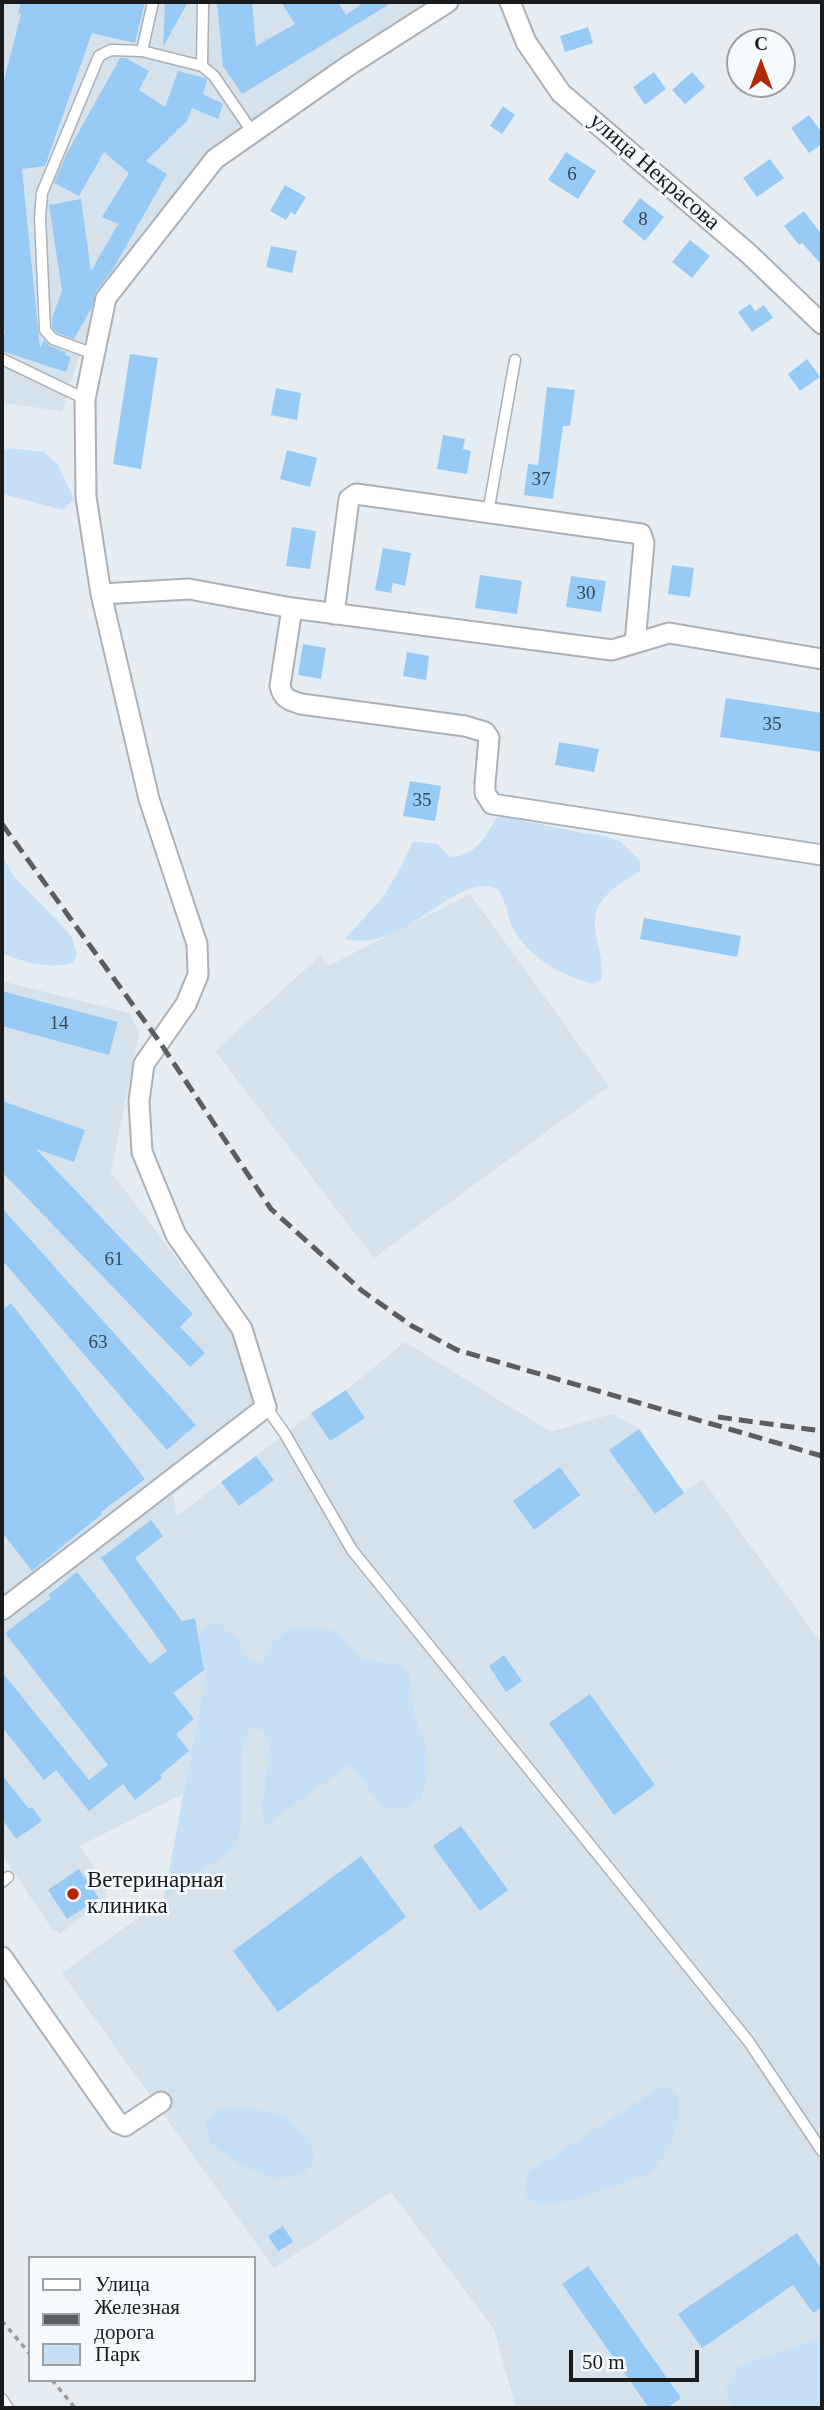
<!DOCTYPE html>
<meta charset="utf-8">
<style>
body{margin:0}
#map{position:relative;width:824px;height:2410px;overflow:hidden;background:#e6edf2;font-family:"Times New Roman",serif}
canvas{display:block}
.frame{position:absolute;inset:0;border:4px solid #191b1d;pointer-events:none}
.legend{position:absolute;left:28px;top:2256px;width:228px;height:126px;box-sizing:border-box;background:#f5fafe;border:2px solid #9da1a4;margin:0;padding:9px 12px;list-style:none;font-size:21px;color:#191b1d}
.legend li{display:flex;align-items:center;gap:14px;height:35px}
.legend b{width:35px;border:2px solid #9da1a4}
.north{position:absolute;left:726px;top:28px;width:70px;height:70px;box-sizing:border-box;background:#f5fafe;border:2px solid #9da1a4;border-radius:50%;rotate:0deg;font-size:19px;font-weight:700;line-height:28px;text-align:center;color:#191b1d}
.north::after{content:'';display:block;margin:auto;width:24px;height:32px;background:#b32703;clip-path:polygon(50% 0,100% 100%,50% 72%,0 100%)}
.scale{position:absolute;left:569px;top:2350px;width:130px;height:32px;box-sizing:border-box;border:4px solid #191b1d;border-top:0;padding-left:9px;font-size:21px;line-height:24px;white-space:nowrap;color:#191b1d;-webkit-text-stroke:5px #f5fafe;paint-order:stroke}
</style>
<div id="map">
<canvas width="824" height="2410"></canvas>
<div class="frame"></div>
<ul class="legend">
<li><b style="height:9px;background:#fff"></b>Улица</li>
<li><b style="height:9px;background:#5b5e61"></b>Железная дорога</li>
<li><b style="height:19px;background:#c6dff4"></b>Парк</li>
</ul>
<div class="north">С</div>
<div class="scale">50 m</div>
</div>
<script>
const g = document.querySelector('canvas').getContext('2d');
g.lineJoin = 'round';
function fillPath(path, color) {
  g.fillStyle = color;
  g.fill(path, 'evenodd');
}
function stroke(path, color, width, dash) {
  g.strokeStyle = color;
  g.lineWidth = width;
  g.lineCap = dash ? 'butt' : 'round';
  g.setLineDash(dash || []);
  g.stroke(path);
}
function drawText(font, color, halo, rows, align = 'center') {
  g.font = font + ' "Times New Roman",serif';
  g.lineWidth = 5;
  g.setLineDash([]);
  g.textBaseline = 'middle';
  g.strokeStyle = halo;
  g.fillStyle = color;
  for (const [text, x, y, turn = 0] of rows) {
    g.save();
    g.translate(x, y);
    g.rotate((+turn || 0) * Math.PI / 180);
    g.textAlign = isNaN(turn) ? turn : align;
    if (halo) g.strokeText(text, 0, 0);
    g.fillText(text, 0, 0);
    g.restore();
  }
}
fillPath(new Path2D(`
 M2 2H433L230 135 161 210 93 314 62 411 2 403Z
 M470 894 609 1086 374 1258 215 1051 320 956 330 965Z
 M2 981 130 1013 139 1034 111 1172 236 1337 254 1400 267 1422 173 1495 177 1516 311 1414 346 1390 405 1342 551 1432 612 1414 639 1429 684 1493 702 1479 822 1644V2408H516L494 2329 391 2192 274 2268 62 1973 164 1899 183 1794 80 1846 107 1888 105 1899 60 1934 52 1929 2 1855Z`), '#d5e2ec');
fillPath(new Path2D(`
 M8 448 44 452 58 465 74 499 63 510 2 494V451Z
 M505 817 583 833 601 835 620 841 640 861V871C621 883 593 898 595 924 596 946 604 955 601 980L593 984C561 975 533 960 515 932 506 920 507 889 492 887 448 878 406 953 345 939L382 898 401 867 413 841 437 844 451 857C474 857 486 837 496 818Z
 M2 856 13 875 66 930 72 938 77 955 73 963C51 969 23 963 2 953Z
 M220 1624 231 1635 237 1637C243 1651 246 1664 263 1663L271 1644 290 1628 311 1627 334 1631 345 1640 358 1656 367 1660 400 1665 409 1673 415 1717 428 1753 427 1781 420 1800 407 1809 383 1808 350 1764 265 1826 261 1806 265 1789 270 1743 264 1732 253 1726C235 1741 243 1790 242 1813 241 1824 238 1835 237 1846L164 1899 206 1679 198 1637 205 1626Z
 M664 2085 679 2097V2116L669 2149 650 2173 578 2199 538 2205 525 2196 527 2173Z
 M245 2107 285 2115 309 2139 315 2159 304 2174 276 2179 244 2167 210 2143 205 2123 215 2110Z
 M822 2337V2408H732L726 2389 740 2366Z`), '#c6dff4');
fillPath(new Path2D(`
 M21 2H145L135 43 92 33 45 166 22 169 40 348 44 340 50 346 66 352 65 355 71 357 66 372 2 351V333L5 334 2 294V88L21 14 18 13Z
 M165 2H188L163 47Z
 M217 2H252L256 46 295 24 281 2H338L346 15 364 2H393L242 94 223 66Z
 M588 27 593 43 565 52 560 36Z
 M120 58H126L149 71 139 90 165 107 178 71 205 78 207 80 203 94 223 104 218 119 192 108 187 121 146 161 167 174 113 269 96 291 92 307 74 339 57 333 52 327V318L62 291 49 205 81 199 91 271 118 224 102 217 129 173 104 152 79 196 54 183 67 153Z
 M654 72 666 89 645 105 633 87Z
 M692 72 705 87 685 104 672 90Z
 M503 106 515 115 502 134 490 126Z
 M809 115 822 133V144L809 153 791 128Z
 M566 152 596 171 578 199 548 180Z
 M770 159 784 178 757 197 743 178Z
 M285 185 306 197 295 215 291 212 286 220 270 211Z
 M640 198 664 217 645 241 622 222Z
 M804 211 822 235V265L802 243 799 245 784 226Z
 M690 240 710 256 692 278 672 262Z
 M271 246 297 251 292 273 266 267Z
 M750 304 755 311 764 305 773 318 752 332 738 312Z
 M130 354 158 358 141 469 113 464Z
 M807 359 820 377 800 391 788 374Z
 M547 387 575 390 570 426H563L553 499 524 495 528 464 538 465Z
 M276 388 301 393 297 420 271 415Z
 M443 435 465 439 463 449 471 451 467 474 437 469Z
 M287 450 317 458 310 487 280 479Z
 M292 527 316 531 310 569 286 566Z
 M383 548 411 553 405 586 393 583 391 593 375 590Z
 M672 565 694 568 690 597 668 594Z
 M480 575 522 581 517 614 475 608Z
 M571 576 606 581 601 612 566 607Z
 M303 644 326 648 321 679 298 675Z
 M407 652 429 656 426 680 403 676Z
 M726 698 822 713V752L720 737Z
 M559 742 599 749 594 772 555 765Z
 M410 781 441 786 435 821 403 816Z
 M644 918 741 936 737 957 640 939Z
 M2 991 118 1022 109 1055 2 1026Z
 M2 1101 85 1130 74 1162 36 1149 193 1314 180 1327 205 1353 190 1367 2 1172Z
 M2 1208 196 1425 167 1450 2 1260Z
 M11 1303 145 1479 101 1512 102 1514 32 1571 2 1532V1310Z
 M346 1390 365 1418 330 1441 311 1413Z
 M639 1429 684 1493 655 1514 609 1450Z
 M256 1456 274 1480 239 1506 221 1482Z
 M560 1467 580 1495 534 1530 513 1501Z
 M151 1520 163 1536 135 1558 182 1621 195 1618 204 1670 173 1693 194 1719 176 1734 189 1751 160 1775 162 1778 135 1800 123 1784 89 1811 56 1770 44 1780 2 1727V1672L89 1780 108 1765 5 1633 51 1598 48 1595 77 1572 150 1664 167 1651 101 1558Z
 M504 1655 522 1681 506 1692 489 1666Z
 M590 1694 655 1785 614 1815 549 1723Z
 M2 1775 29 1809 32 1807 42 1821 16 1839 2 1819Z
 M461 1826 508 1890 480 1911 433 1846Z
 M361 1856 406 1917 278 2012 233 1951Z
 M79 1869 99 1898 67 1919 48 1890Z
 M283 2226 293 2242 278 2251 268 2236Z
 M797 2233 822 2270V2307L813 2313 793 2285 702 2348 678 2314Z
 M588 2266 681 2398 667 2408H649L562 2284Z`), '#97cbf5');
const lane = new Path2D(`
 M153 2 142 51 202 66 214 76 253 133
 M202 66 203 2
 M94 354 53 339 45 330 40 217 42 193 99 56 111 50 142 51
 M2 359 85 399
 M488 513 515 360
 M266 1407 285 1434 352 1550 749 2042 822 2151
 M2 1882 8 1877
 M2 2399 8 2408`);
const street = new Path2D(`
 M510 2 526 42 561 93 749 254 822 324
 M101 594 189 589 292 608 612 650 669 633 822 659
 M292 608 280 686C283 699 289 700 301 704L465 726 485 732 489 738 485 783V793L492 804 822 855
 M334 614 349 499 356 494 641 534 644 543 635 643
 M2 1610 266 1407 242 1329 176 1235 142 1152 139 1101 144 1064 186 1004 198 975 197 944 149 799 101 594 86 497 85 399 106 298 215 159 348 66 448 2
 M2 1957 118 2123 125 2126 161 2102`);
stroke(lane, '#aab0b5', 13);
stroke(street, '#aab0b5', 23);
stroke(new Path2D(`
 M2 2321 30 2354
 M52 2380 75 2408`), '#989da1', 3.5, [5, 5]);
stroke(lane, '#fff', 10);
stroke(street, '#fff', 19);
stroke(new Path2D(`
 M2 824 159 1041 271 1209 361 1290 412 1326 457 1350 822 1456
 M718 1417 822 1431`), '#5b5e61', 5, [14, 7]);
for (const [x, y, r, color] of [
 [73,1894,7,"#b32703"]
]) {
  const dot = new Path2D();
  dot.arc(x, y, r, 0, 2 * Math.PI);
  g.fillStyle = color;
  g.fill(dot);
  stroke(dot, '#f5fafe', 2.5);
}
drawText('19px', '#384753', null, [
 ["6",572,175],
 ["8",643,220],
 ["37",541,480],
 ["30",586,594],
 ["35",772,725],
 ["35",422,801],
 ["14",59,1024],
 ["61",114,1260],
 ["63",98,1343]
]);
drawText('23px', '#191b1d', '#f5fafe', [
 ["улица Некрасова",654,172,41]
]);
drawText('23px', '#191b1d', '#f5fafe', [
 ["Ветеринарная",87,1881],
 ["клиника",87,1907]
], 'left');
</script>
